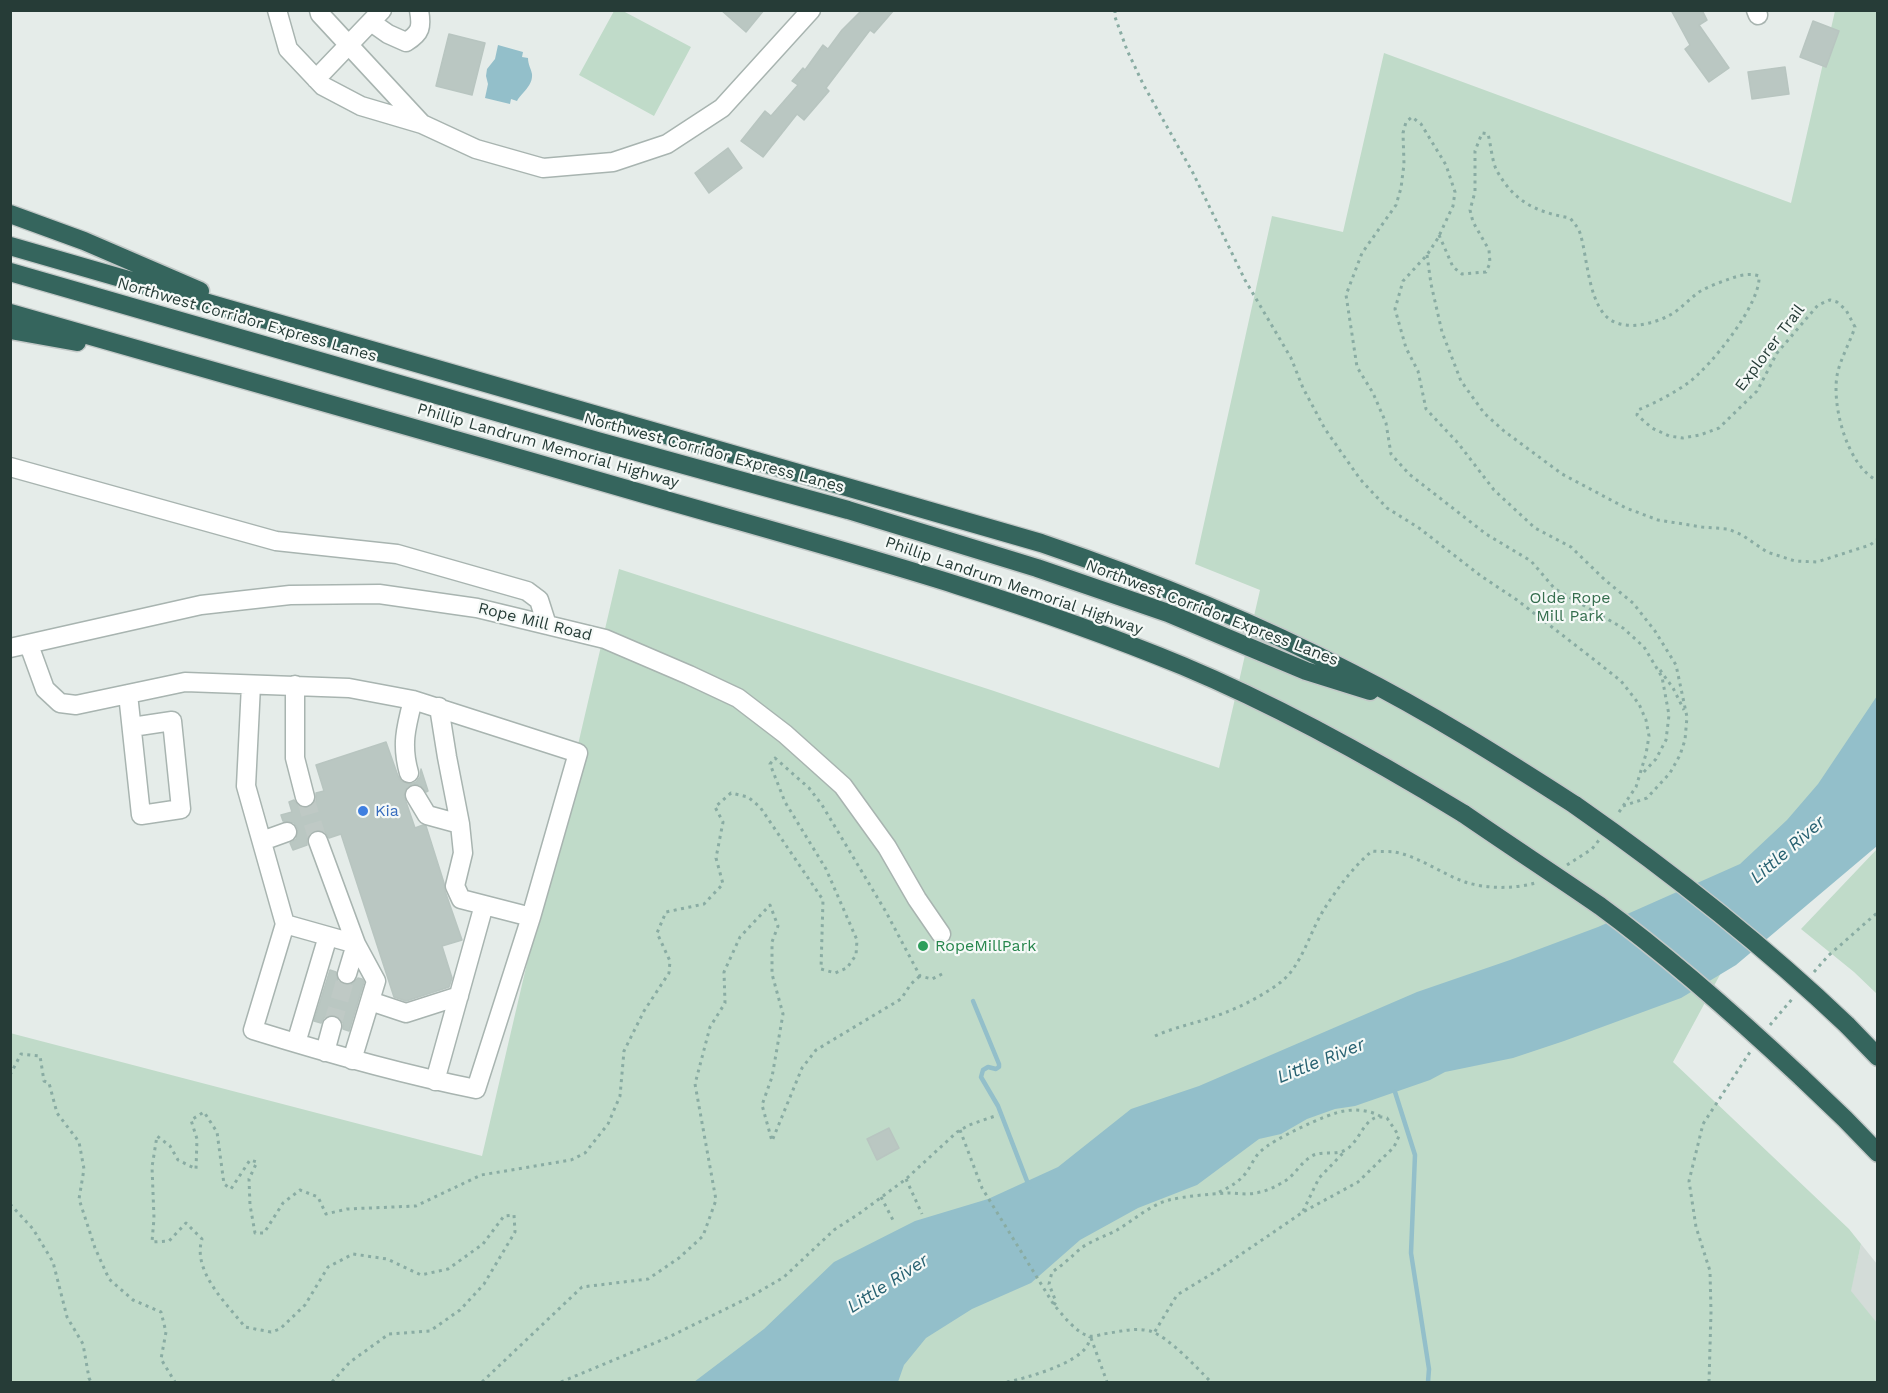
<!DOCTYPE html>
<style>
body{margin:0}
#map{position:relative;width:1888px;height:1393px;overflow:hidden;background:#e5ece9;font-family:"Work Sans",sans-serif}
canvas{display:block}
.frame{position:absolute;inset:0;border:12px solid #263c37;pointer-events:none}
</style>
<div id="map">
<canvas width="1888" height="1393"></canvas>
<div class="frame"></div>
</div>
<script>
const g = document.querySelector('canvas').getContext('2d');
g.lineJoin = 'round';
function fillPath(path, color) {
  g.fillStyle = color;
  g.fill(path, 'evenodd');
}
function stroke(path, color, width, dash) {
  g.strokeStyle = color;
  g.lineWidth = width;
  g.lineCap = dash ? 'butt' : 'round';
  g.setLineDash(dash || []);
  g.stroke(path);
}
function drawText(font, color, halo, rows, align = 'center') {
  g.font = font + ' "Work Sans",sans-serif';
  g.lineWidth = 4.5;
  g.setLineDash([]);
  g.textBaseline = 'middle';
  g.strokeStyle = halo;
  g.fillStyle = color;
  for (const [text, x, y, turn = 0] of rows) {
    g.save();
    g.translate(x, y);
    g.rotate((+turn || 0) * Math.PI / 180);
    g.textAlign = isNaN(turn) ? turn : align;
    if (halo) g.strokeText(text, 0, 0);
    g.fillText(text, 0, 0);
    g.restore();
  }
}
fillPath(new Path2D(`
 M1861 1244 1877 1264V1382H1830Z`), '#d3dcd8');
fillPath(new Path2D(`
 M614 11H623L691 47 654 116 579 75Z
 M1835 11H1877V764L1800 826 1673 1062 1849 1229 1861 1244 1851 1291 1877 1323V1382H11L10 1033 482 1156 619 569 994 691 1219 768 1260 590 1195 564 1272 216 1343 232 1384 53 1791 203Z
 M1877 849V994L1854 972 1801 929Z`), '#c0dbc9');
fillPath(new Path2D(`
 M498 45 523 52 522 57 528 58C528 65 531 68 532 74 533 86 522 92 517 101L511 99 510 104 485 98 488 84 486 76 487 69 495 59Z
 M1877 696V846L1736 965 1681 998 1564 1041 1513 1058 1445 1072 1430 1080 1355 1106 1335 1109 1307 1119 1281 1134 1259 1139 1197 1185 1138 1208 1080 1240 1031 1283 972 1309 926 1338 904 1365 898 1382H694L764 1329 834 1262 915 1221 988 1199 1058 1167 1131 1109 1199 1086 1417 992 1510 960 1598 927 1740 864 1787 820 1818 784Z`), '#93bfca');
stroke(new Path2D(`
 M973 1001 999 1064V1067L996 1069 988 1067 983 1070 981 1077 998 1106 1027 1181 1031 1185
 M1395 1092 1415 1155 1411 1253 1429 1369 1428 1382`), '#93bfca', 4.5);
const building = new Path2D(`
 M721 10H764L746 32Z
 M862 10H894L874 33 870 30 826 88 829 91 804 120 797 114 763 157 741 141 765 111 771 116 798 85 792 81 803 68 805 70 823 45 828 49 842 30Z
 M1671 10H1702L1707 20 1699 25 1729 68 1709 82 1685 49 1690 45Z
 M1813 21 1839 31 1826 67 1800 57Z
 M449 34 485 43 472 95 436 86Z
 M1785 67 1789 94 1752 99 1748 72Z
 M728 148 742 168 709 193 695 173Z
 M386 742 398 776 401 781 411 784 416 782 420 777 421 769 428 791 426 792 420 785 414 784 406 789 404 796 415 828 423 825 426 826 444 883 445 891 462 940 442 946 452 978 449 987 406 1001 394 997 341 834 329 838 325 832 315 830 309 834 307 840V845L293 850 290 843 296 839 298 829 294 823 283 821 281 815 292 812 289 802 294 800 301 808H308L316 801V793L324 791 316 765Z
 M330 970 336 972 338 981 343 985H350L358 978 362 979 364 982 349 1031 343 1029V1023L335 1015H329L324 1018 321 1023 314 1021Z
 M889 1128 899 1148 877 1160 867 1139Z`);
fillPath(building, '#bac7c2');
stroke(building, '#b8c5c0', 1.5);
stroke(new Path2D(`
 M305 797 318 841
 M332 1026 347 974`), '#bfc9c5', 18, [18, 9]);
const minor = new Path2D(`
 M277 10 288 49 323 86 361 106 422 124 320 14 319 10
 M1756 10 1758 15
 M371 22 388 34 406 42C421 33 422 27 419 10
 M316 79 382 10
 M422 124 476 149 543 168 613 162 667 144 722 108 811 10
 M10 467 276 541 397 554 527 591 539 600 547 625
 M29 645 45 689 60 703 76 705 185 682 349 688 413 700 578 753 531 917 476 1089C401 1074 327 1053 253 1030L285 924 246 786 251 685
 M10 648 201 605 290 595 379 594 477 608 605 639 689 675 738 698 785 734 843 786 887 847 917 899 941 934
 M295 685V758L305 797
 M128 694 141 815 181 809 172 721 132 727
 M439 707 447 757 460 824 463 853 455 886 461 899 531 917
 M409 773C401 745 406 727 413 700
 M415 795 427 815 460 824
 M262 841 287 832
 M318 841 356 944 347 974
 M285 924 356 944 376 981 352 1060
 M370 1001 406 1013 459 996
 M296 1043 328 936
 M325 1052 332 1026
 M435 1081 484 905`);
const highway = new Path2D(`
 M10 214 84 241 200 291
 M10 246 1041 543C1147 579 1252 621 1352 673 1429 712 1502 758 1575 805
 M10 272 597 441 848 510 1037 568 1168 613 1306 671 1370 691
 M10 313C222 373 433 433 644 494 825 546 1009 594 1183 666 1281 707 1374 759 1464 814
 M10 330 77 342
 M1847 1025 1878 1057
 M1801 1077 1845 1119 1878 1153`);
stroke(minor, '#a8b4b0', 21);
stroke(highway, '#c2c8c7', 21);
stroke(new Path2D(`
 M1115 10V17L1127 50 1143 84 1193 173 1245 280 1291 358 1303 388 1325 429 1360 479 1387 508 1419 528 1481 576 1517 600 1592 658 1621 681 1639 704 1646 720 1649 736 1646 754 1636 787 1617 815
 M1439 235 1453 267 1462 274 1486 272 1490 263 1489 250 1473 222 1470 210 1475 192V151L1482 133 1488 134C1491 145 1492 162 1497 171 1515 203 1537 212 1570 218 1574 223 1578 227 1580 233 1588 257 1588 314 1617 323 1633 329 1655 323 1670 315 1681 309 1689 299 1699 292 1709 286 1721 282 1732 278 1741 275 1750 273 1759 276 1761 304 1711 366 1688 383 1674 393 1655 403 1638 410L1637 415 1652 428 1669 436 1683 438 1700 435 1719 428 1757 391 1777 353 1818 305 1830 300 1837 302 1846 310 1855 327C1850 342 1842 356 1838 371 1830 402 1847 467 1878 481
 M1427 255 1431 284 1442 332 1461 381 1484 413 1504 431 1562 474 1626 508 1658 520 1702 527 1728 529 1742 535 1767 552 1795 561 1817 562 1870 545 1878 539
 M1660 670 1673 688 1684 710
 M1623 806 1647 798 1670 773 1680 755 1685 740 1687 717 1676 665 1655 631 1633 603 1605 580 1571 547 1535 528 1494 490 1458 443 1426 409 1418 371 1406 348 1395 309 1403 281 1427 255 1438 238 1453 206 1455 192 1446 165 1421 124 1412 117 1406 122 1403 133 1404 164 1401 188 1396 205 1362 253 1346 295 1357 367 1373 393 1386 423 1391 454 1409 474 1486 534 1531 561 1555 589 1623 628 1644 647 1662 677 1669 715 1666 740 1656 759 1641 775
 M1567 865 1592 849 1599 840
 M1814 972 1828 956 1878 912
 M1770 1025 1793 998
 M1155 1036C1177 1026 1202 1022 1224 1013 1243 1006 1265 994 1281 982 1302 965 1309 934 1323 911 1336 890 1353 867 1372 851 1380 852 1388 851 1395 852 1420 857 1442 874 1465 882 1486 889 1514 889 1535 883
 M10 1075 21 1054 40 1056 44 1081 49 1083 57 1113 79 1142 84 1169 79 1199 95 1248 109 1279 133 1300 161 1312 166 1332 161 1359 175 1382
 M960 1130 982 1188 1054 1305C1063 1315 1076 1333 1089 1336 1093 1337 1099 1335 1103 1334 1119 1332 1134 1327 1150 1331 1169 1337 1197 1368 1211 1382
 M906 1179 922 1214
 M1219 1192C1230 1187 1241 1181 1248 1170 1252 1164 1255 1156 1261 1151 1272 1140 1328 1113 1344 1111 1356 1109 1369 1110 1380 1116
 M881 1197 894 1222
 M10 1204 33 1229 53 1262 67 1317 83 1344 89 1378 91 1382
 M1303 1211 1319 1178 1345 1151
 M1054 1305 1056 1302 1049 1284 1052 1272C1063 1265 1071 1257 1080 1249 1090 1241 1106 1236 1117 1230 1134 1220 1150 1205 1169 1200 1186 1196 1210 1194 1228 1193 1237 1193 1247 1195 1255 1193 1265 1192 1277 1186 1285 1181 1295 1175 1301 1162 1312 1156 1322 1150 1337 1156 1347 1149 1362 1139 1365 1111 1387 1118L1399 1136 1394 1147 1358 1182 1303 1212 1218 1270 1177 1295 1154 1333
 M1091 1338 1107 1382
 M332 1382 350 1362 389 1334 430 1331 460 1310 484 1284 515 1232 514 1215 504 1216 483 1244 448 1269 421 1275 387 1259 353 1254 328 1267 305 1305 280 1329 271 1332 245 1327C226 1303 192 1271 202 1239L186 1223 169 1241 152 1242 154 1218 152 1167 157 1136 170 1146 178 1160 196 1169 197 1139 191 1120 204 1112 217 1132 224 1184 231 1189 250 1160 257 1162 249 1179 250 1205 255 1233H264L283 1203 300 1190 318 1197 326 1214 347 1209 416 1206 481 1175 571 1160 585 1153 608 1124 620 1096 624 1051 644 1011 669 973 670 961 657 933 666 912 704 904 723 884 716 858 723 822 715 807 731 793 748 797 760 807 823 900 821 969 835 973 847 968 856 955 857 940 826 869 785 802 770 764 775 758 809 788 822 805 886 912 920 976 932 979 942 974
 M482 1382 582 1287 648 1279 679 1258 703 1236 716 1200 695 1084 710 1027 725 1003 724 972 740 937 770 905 778 926 772 942V974L783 1014 772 1077 762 1105 772 1141 802 1068 816 1050 901 999 911 984 920 976
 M561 1382 669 1337 750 1297 784 1277 834 1230 860 1213 906 1179 957 1132 969 1125 998 1115
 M1007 1382C1027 1378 1076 1364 1087 1346 1089 1343 1089 1340 1090 1337
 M1709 1382 1711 1312 1710 1271 1696 1227 1689 1181 1703 1124 1750 1052`), '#89aca3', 3, [3, 4.5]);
stroke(minor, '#fff', 18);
stroke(highway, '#35655d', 18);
const highwayBridge = new Path2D(`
 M1575 805C1671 872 1762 944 1847 1025
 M1464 814C1509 845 1555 875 1600 906 1671 958 1737 1017 1801 1077`);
stroke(highwayBridge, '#c2c8c7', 21, []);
stroke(highwayBridge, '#35655d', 18);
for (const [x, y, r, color] of [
 [363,811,6,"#3f7fe0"],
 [923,946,6,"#2e9e5b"]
]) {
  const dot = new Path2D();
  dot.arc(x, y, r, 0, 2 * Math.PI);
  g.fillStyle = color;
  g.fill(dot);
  stroke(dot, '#f5f9f7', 2);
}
drawText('16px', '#263c37', '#f5f9f7', [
 ["Northwest Corridor Express Lanes",247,320,16],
 ["Explorer Trail",1770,348,-53],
 ["Phillip Landrum Memorial Highway",548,446,16],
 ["Northwest Corridor Express Lanes",714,453,15],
 ["Phillip Landrum Memorial Highway",1014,586,19],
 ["Northwest Corridor Express Lanes",1212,613,21],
 ["Rope Mill Road",535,622,14]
]);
drawText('16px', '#356e4e', '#f5f9f7', [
 ["Olde Rope",1570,598],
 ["Mill Park",1570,616]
]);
drawText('16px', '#366cbe', '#f5f9f7', [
 ["Kia",375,811]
], 'left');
drawText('16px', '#27864d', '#f5f9f7', [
 ["RopeMillPark",935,946]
], 'left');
drawText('italic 18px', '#276171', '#f5f9f7', [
 ["Little River",1788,850,-41],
 ["Little River",1321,1061,-22],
 ["Little River",888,1284,-33]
]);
</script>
